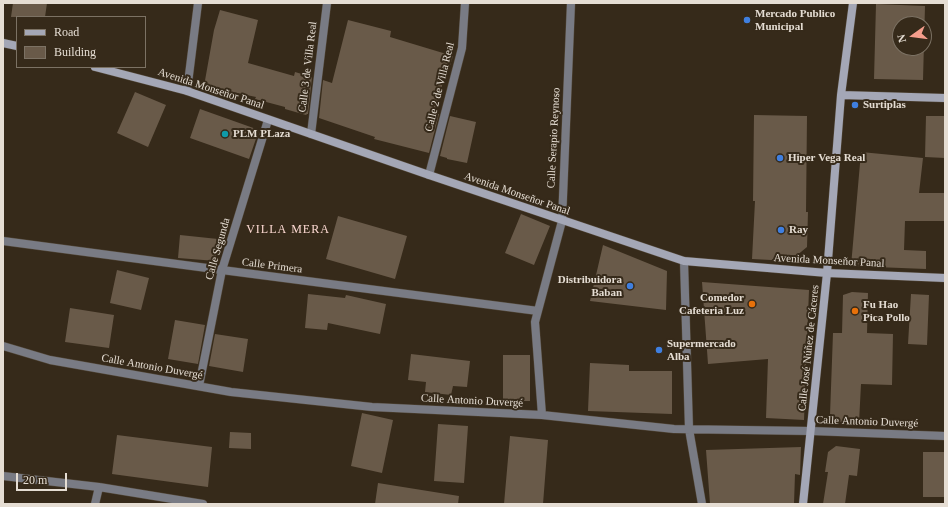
<!DOCTYPE html>
<meta charset="utf-8">
<style>
body{margin:0}
#map{position:relative;width:948px;height:507px;overflow:hidden;background:#362a1a;font-family:Georgia,serif}
canvas{display:block}
.frame{position:absolute;inset:0;border:4px solid #e5ddd3;pointer-events:none}
.legend{position:absolute;left:16px;top:16px;width:130px;height:52px;box-sizing:border-box;background:#362a1a;border:1px solid #7c7264;margin:0;padding:5px 7px;list-style:none;font-size:12px;color:#e5ddd3}
.legend li{display:flex;align-items:center;gap:8px;height:20px}
.legend b{width:20px;border:1px solid #7c7264}
.north{position:absolute;left:892px;top:16px;width:40px;height:40px;box-sizing:border-box;background:#362a1a;border:1px solid #7c7264;border-radius:50%;rotate:256deg;font-size:11px;font-weight:700;line-height:16px;text-align:center;color:#e5ddd3}
.north::after{content:'';display:block;margin:auto;width:14px;height:18px;background:#f49d8b;clip-path:polygon(50% 0,100% 100%,50% 72%,0 100%)}
.scale{position:absolute;left:16px;top:473px;width:51px;height:18px;box-sizing:border-box;border:2px solid #e5ddd3;border-top:0;padding-left:5px;font-size:12px;line-height:14px;white-space:nowrap;color:#e5ddd3;-webkit-text-stroke:3px #362a1a;paint-order:stroke}
</style>
<div id="map">
<canvas width="948" height="507"></canvas>
<div class="frame"></div>
<ul class="legend">
<li><b style="height:5px;background:#a4a7b6"></b>Road</li>
<li><b style="height:11px;background:#695a49"></b>Building</li>
</ul>
<div class="north">N</div>
<div class="scale">20 m</div>
</div>
<script>
const g = document.querySelector('canvas').getContext('2d');
g.lineJoin = 'round';
function fillPath(path, color) {
  g.fillStyle = color;
  g.fill(path, 'evenodd');
}
function stroke(path, color, width, dash) {
  g.strokeStyle = color;
  g.lineWidth = width;
  g.lineCap = dash ? 'butt' : 'round';
  g.setLineDash(dash || []);
  g.stroke(path);
}
function drawText(font, color, halo, rows, align = 'center') {
  g.font = font + ' Georgia,serif';
  g.lineWidth = 4;
  g.setLineDash([]);
  g.textBaseline = 'middle';
  g.strokeStyle = halo;
  g.fillStyle = color;
  for (const [text, x, y, turn = 0] of rows) {
    g.save();
    g.translate(x, y);
    g.rotate((+turn || 0) * Math.PI / 180);
    g.textAlign = isNaN(turn) ? turn : align;
    if (halo) g.strokeText(text, 0, 0);
    g.fillText(text, 0, 0);
    g.restore();
  }
}
fillPath(new Path2D(`
 M13 3H47L45 17H11Z
 M876 4 925 6 923 80 874 79ZM900 24H924V48H900Z
 M220 10 258 20 248 63 294 76 295 72 312 77 308 114H307L306 115 285 109V107L255 99 256 97 204 86 214 30Z
 M348 20 391 31 390 37 453 56 447 75 445 74 435 113 439 114 429 153 374 139 375 137 319 118 323 80 332 83Z
 M135 92 166 105 148 147 117 133Z
 M200 109 259 130 249 159 190 138Z
 M754 115 807 116 806 212H808L807 247 790 261 752 259 755 201H753Z
 M450 116 476 122 467 163 447 159V158L440 156Z
 M926 116H945V158L925 157Z
 M861 152 923 158 919 193H945V221H905L904 250 926 251V269L851 266Z
 M521 214 550 226 534 265 505 253Z
 M338 216 407 236 395 279 326 259Z
 M180 235 218 239 216 261 178 258Z
 M603 245 667 271 666 310 590 301Z
 M117 270 149 278 141 310 110 303Z
 M702 282 809 290 804 420 766 418 768 359 708 364Z
 M852 292 868 293 867 333 893 334 892 385 861 384 859 423 839 422 830 415 833 333H842L843 295Z
 M308 294 345 298 346 295 386 304 380 334 328 323 327 330 305 328Z
 M911 294 929 295 927 345 908 344Z
 M70 308 114 315 109 348 65 342Z
 M175 320 205 325 198 364 168 359Z
 M215 334 248 339 243 372 209 366Z
 M411 354 470 361 467 387 453 386 451 395 425 392 426 382 408 380Z
 M503 355H530V401H503Z
 M590 363 629 365V371H672V414L588 411Z
 M362 413 393 420 382 473 351 466Z
 M438 424 468 426 464 483 434 481Z
 M230 432 251 433V449L229 448Z
 M117 435 212 447 208 487 112 474Z
 M510 436 548 440 543 504H504Z
 M836 446 860 449 857 476 849 475 845 504H823L828 472H825L828 452Z
 M801 447 800 475 795 474 794 504H710L706 450Z
 M923 452H945V497H923Z
 M378 483 459 496 458 504H375Z`), '#695a49');
const street = new Path2D(`
 M187 91 198 3
 M311 134 327 3
 M429 175 462 48 465 3
 M3 241 222 270 538 311
 M684 261 689 429 702 504
 M3 346 50 360 231 392 372 407 542 415 674 429 811 431 945 436
 M199 386 222 270 268 120
 M542 415 535 322 562 221 571 3
 M3 476 99 487 203 504
 M95 504 99 487`);
const secondary = new Path2D(`
 M3 43 17 46
 M95 67 187 91 429 175 684 261 827 273 945 278
 M841 95 945 98
 M803 504 827 273 841 95 853 3`);
stroke(street, '#524738', 9);
stroke(secondary, '#524738', 9);
stroke(street, '#797b84', 8);
stroke(secondary, '#a4a7b6', 8);
for (const [x, y, r, color] of [
 [747,20,4,"#3f7fe0"],
 [855,105,4,"#3f7fe0"],
 [225,134,4,"#0f9aa8"],
 [780,158,4,"#3f7fe0"],
 [781,230,4,"#3f7fe0"],
 [630,286,4,"#3f7fe0"],
 [752,304,4,"#e8710a"],
 [855,311,4,"#e8710a"],
 [659,350,4,"#3f7fe0"]
]) {
  const dot = new Path2D();
  dot.arc(x, y, r, 0, 2 * Math.PI);
  g.fillStyle = color;
  g.fill(dot);
  stroke(dot, '#362a1a', 1.5);
}
drawText('bold 11px', '#e5ddd3', '#362a1a', [
 ["Mercado Publico",755,14],
 ["Municipal",755,27],
 ["Surtiplas",863,105],
 ["PLM PLaza",233,134],
 ["Hiper Vega Real",788,158],
 ["Ray",789,230],
 ["Distribuidora",622,280,"right"],
 ["Baban",622,293,"right"],
 ["Comedor",744,298,"right"],
 ["Cafeteria Luz",744,311,"right"],
 ["Fu Hao",863,305],
 ["Pica Pollo",863,318],
 ["Supermercado",667,344],
 ["Alba",667,357]
], 'left');
drawText('11px', '#e5ddd3', '#362a1a', [
 ["Calle 3 de Villa Real",308,67,-83],
 ["Calle 2 de Villa Real",440,87,-76],
 ["Avenida Monseñor Panal",211,89,18],
 ["Calle Serapio Reynoso",554,138,-87],
 ["Avenida Monseñor Panal",517,194,19],
 ["Calle Segunda",218,249,-74],
 ["Avenida Monseñor Panal",829,261,3],
 ["Calle Primera",272,266,7],
 ["Calle José Núñez de Cáceres",809,348,-84],
 ["Calle Antonio Duvergé",152,367,10],
 ["Calle Antonio Duvergé",472,401,3],
 ["Calle Antonio Duvergé",867,422,2]
]);
g.letterSpacing = '1px';
drawText('12px', '#fcd9d2', '#362a1a', [
 ["VILLA MERA",288,230]
]);
g.letterSpacing = '0px';
</script>
